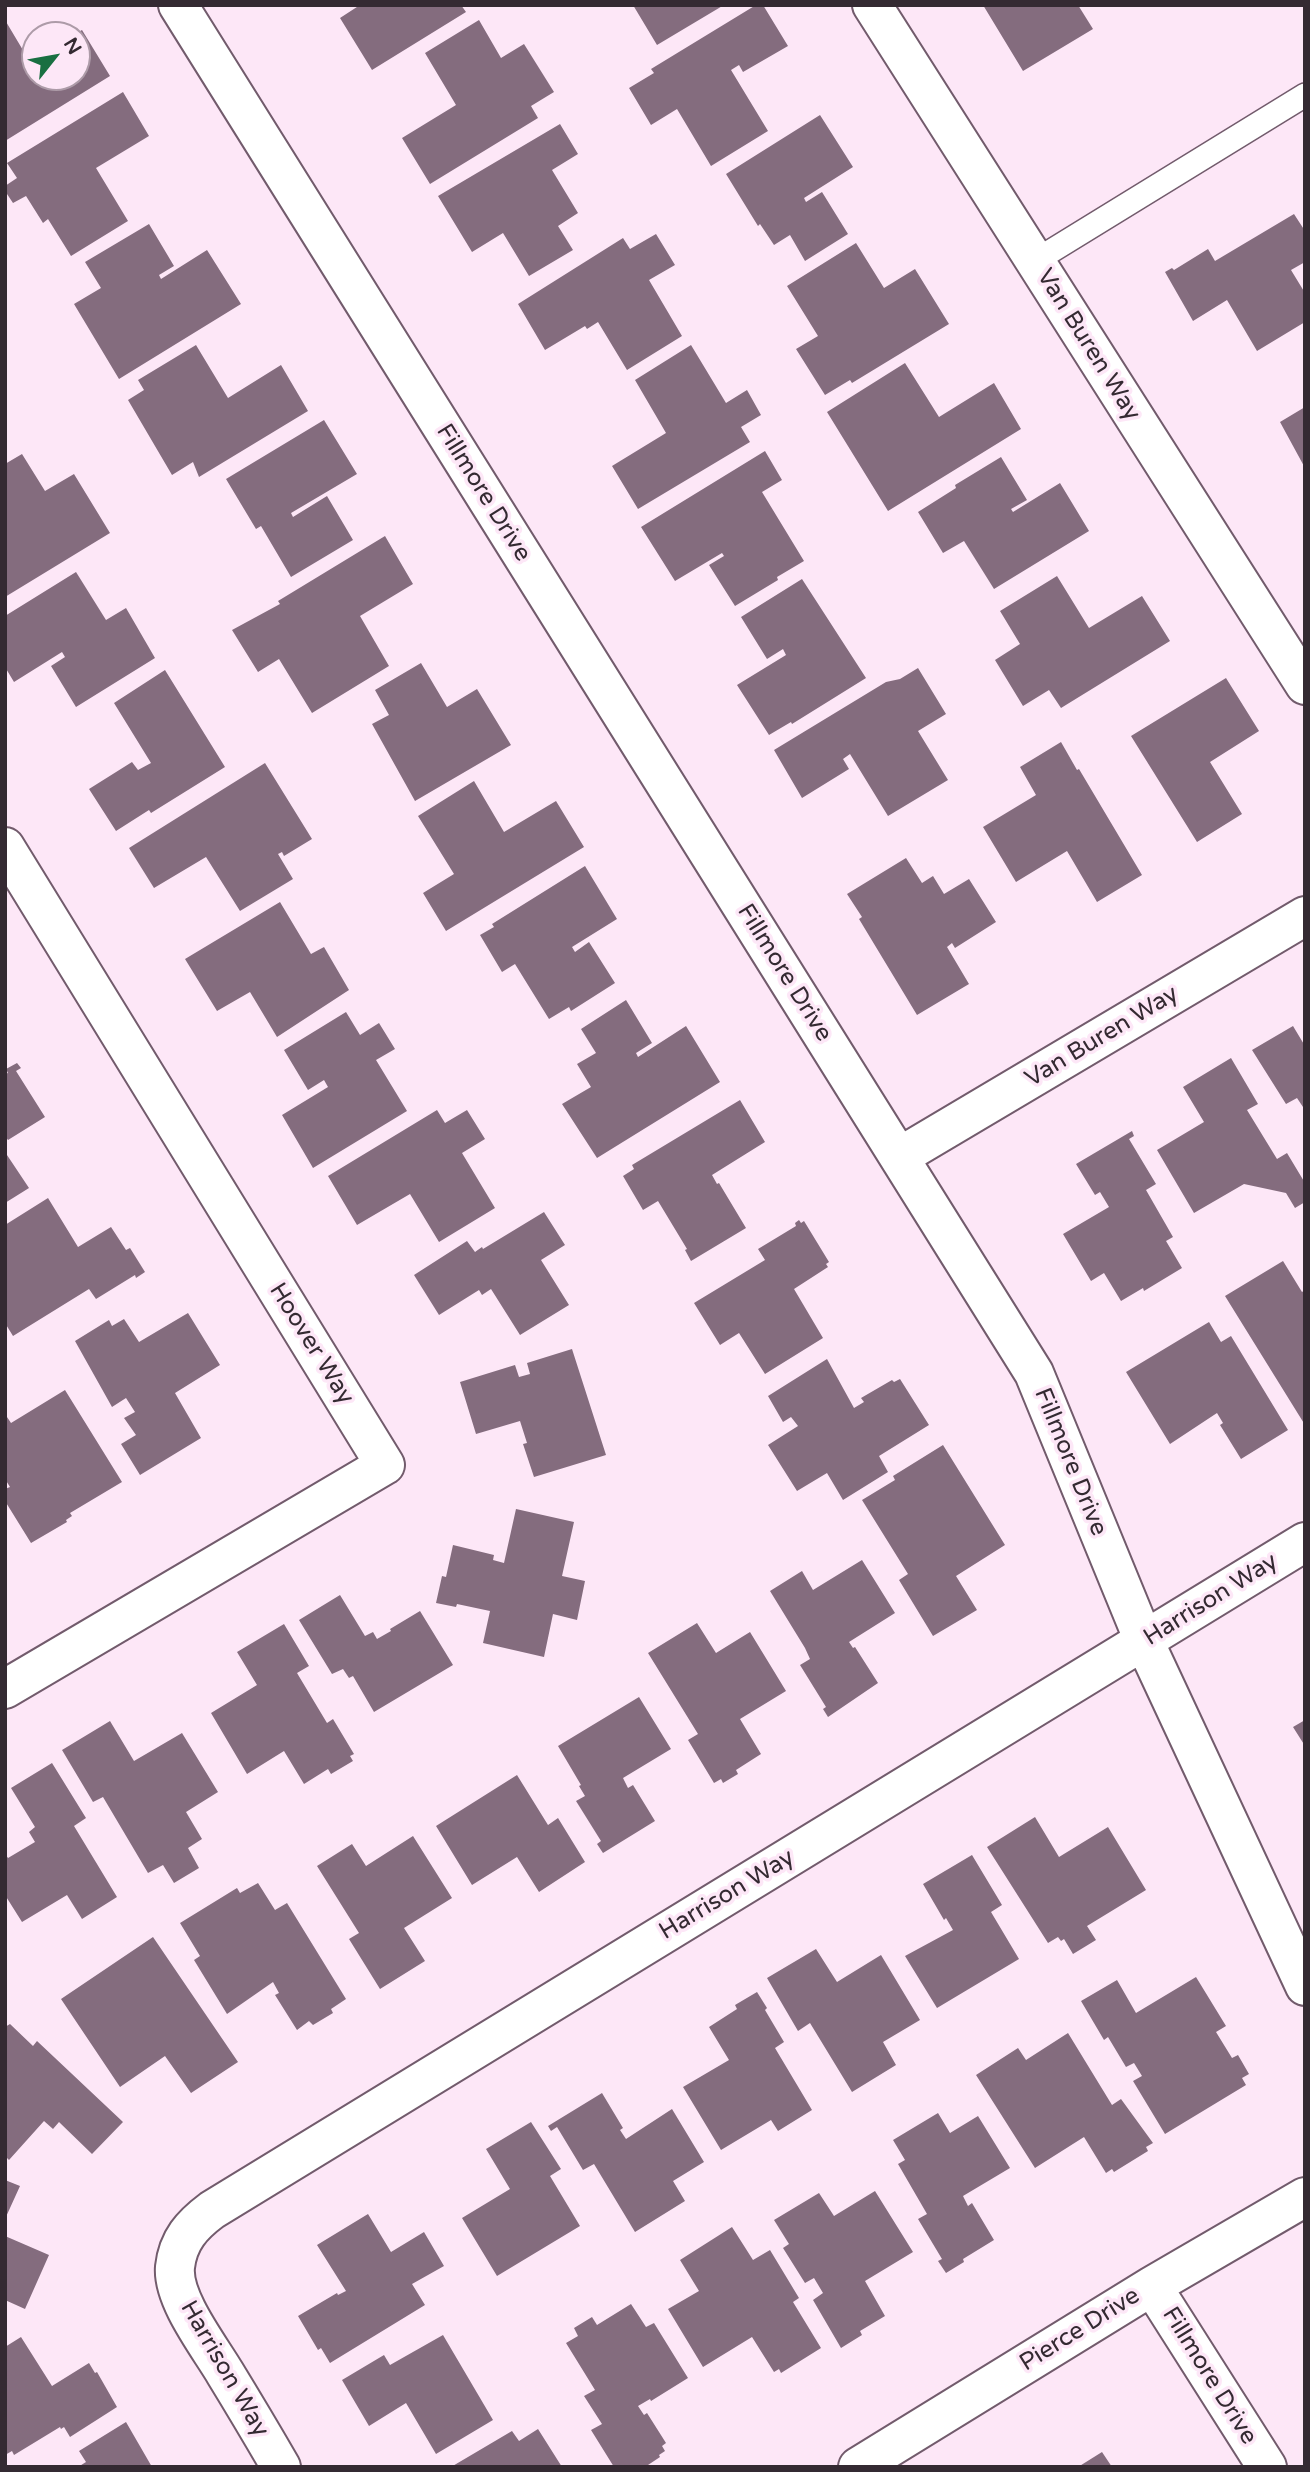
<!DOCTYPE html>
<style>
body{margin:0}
#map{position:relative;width:1310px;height:2472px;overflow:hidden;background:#fde7f7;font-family:"Varela Round",sans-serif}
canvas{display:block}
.frame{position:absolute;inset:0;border:7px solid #342a32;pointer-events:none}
.north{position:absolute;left:21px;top:21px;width:70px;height:70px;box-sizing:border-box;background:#fde7f7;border:2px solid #ad9ba8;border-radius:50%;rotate:59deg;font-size:19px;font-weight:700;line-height:28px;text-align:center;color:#342a32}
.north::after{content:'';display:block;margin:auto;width:24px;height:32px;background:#196f41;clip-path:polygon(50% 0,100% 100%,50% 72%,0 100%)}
</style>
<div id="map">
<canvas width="1310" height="2472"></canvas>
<div class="frame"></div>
<div class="north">N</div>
</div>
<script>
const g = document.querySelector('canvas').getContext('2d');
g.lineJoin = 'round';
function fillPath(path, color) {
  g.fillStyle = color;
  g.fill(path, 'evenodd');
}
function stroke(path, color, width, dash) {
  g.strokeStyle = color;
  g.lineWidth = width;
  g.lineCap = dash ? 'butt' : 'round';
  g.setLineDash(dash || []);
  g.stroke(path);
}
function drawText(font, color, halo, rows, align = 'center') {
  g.font = font + ' "Varela Round",sans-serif';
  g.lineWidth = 7;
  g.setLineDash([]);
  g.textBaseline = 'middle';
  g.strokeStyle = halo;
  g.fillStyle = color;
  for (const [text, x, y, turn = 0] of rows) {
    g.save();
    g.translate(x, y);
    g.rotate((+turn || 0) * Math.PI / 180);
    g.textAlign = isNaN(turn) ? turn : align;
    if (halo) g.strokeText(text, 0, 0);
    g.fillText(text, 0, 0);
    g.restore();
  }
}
fillPath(new Path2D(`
 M360 5H461L466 12 372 70 340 18Z
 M633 5H724L657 45Z
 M756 5H763L788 46 743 72 739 65 731 70 768 131 711 166 677 109 651 125 629 88 654 73 651 69Z
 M983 5H1078L1093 29 1023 71Z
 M5 20 30 62 35 59V77H77V35H73L82 30 110 76 5 141Z
 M479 20 501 58 524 44 554 92 531 106 538 118 430 184 402 138 456 105 425 53Z
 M123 92 149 136 96 168 128 221 71 256 48 219 43 223 26 196 13 203 5 191V186L17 178 7 163Z
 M820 115 853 167 804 198 806 202 822 192 848 234 805 261 790 235 774 245 760 224 758 226 726 174Z
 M560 124 578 154 552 170 578 213 558 226 573 250 529 276 503 233 472 252 438 196Z
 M1294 214 1305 231V262L1291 270 1305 293V322L1257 351 1227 300 1193 321 1165 272 1172 268 1174 270 1208 249 1215 261Z
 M149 224 174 266 159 275 161 279 207 250 241 304 119 379 74 304 101 288 85 262Z
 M656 234 675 265 649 280 682 336 627 370 598 322 587 329 585 326 545 350 518 304 623 238 630 249Z
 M856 243 884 288 915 269 949 324 852 383 850 380 825 395 796 349 818 336 787 286Z
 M196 345 228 398 281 365 308 411 199 477 193 462 172 475 128 400 144 390 138 380Z
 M691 345 726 403 747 390 761 415 741 427 750 442 638 509 612 466 666 433 635 380Z
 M905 363 939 417 994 383 1021 429 888 511 827 412Z
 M1305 407V468L1280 422Z
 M324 420 357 474 291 513 293 517 327 496 353 540 291 577 261 526 256 529 226 479Z
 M765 451 782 480 762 492 804 561 777 577 778 580 735 606 709 565 724 556 722 553 675 581 641 527Z
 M22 454 45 491 74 474 110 533 5 597V464Z
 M1001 457 1027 500 1011 509 1013 512 1060 483 1089 531 994 589 964 541 943 553 918 512 956 488 955 485Z
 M385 536 413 584 360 616 389 666 312 713 279 659 258 672 232 630 280 604 278 601Z
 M76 572 106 620 126 608 155 658 76 707 51 666 65 657 62 652 14 682 5 667V616Z
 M1057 576 1089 628 1142 596 1170 641 1061 708 1049 690 1023 706 995 660 1020 644 1000 611Z
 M802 579 866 678 792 724 791 722 769 735 737 685 786 655 783 649 767 659 741 617Z
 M421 663 447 707 477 689 511 745 415 801 372 724 389 715 375 690Z
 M918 668 946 714 918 731 948 780 888 816 850 754 843 759 849 769 802 798 774 750 886 682 900 679Z
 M165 670 225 767 151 813 149 810 116 831 89 789 132 762 138 770 151 763 114 703Z
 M1226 678 1259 731 1210 762 1242 814 1197 842 1131 736Z
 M1061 742 1077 770 1079 769 1142 875 1097 902 1067 851 1016 882 983 827 1036 795 1020 767Z
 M265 763 312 839 284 856 282 852 278 854 293 879 240 911 206 857 154 888 129 848Z
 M474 781 504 832 556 801 584 847 446 931 423 893 454 874 418 816Z
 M906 858 922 883 933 876 944 894 969 879 996 922 955 948 952 943 947 947 969 984 917 1015 859 919 862 917 847 894Z
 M585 866 617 919 572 947 575 952 589 942 615 983 571 1011 569 1007 549 1019 515 964 502 972 480 935 494 927 492 924Z
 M280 902 311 954 324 947 349 990 277 1037 250 992 217 1011 185 959Z
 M626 1000 652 1043 636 1053 638 1057 686 1026 720 1082 597 1158 562 1104 591 1087 577 1064 596 1053 581 1029Z
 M346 1012 360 1035 379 1023 395 1049 376 1060 407 1111 313 1168 282 1115 328 1087 324 1080 308 1090 284 1050Z
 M1293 1026 1305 1046V1110L1297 1098 1286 1104 1252 1050Z
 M1231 1058 1258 1104 1247 1110 1277 1159 1287 1153 1305 1183V1202L1295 1208 1286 1193 1244 1184 1194 1213 1157 1150 1204 1122 1183 1087Z
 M17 1063 21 1068 16 1071 45 1117 8 1140 5 1136V1074L8 1073 6 1069Z
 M740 1100 765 1142 712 1175 717 1184 719 1183 746 1228 691 1261 685 1250 687 1249 658 1201 643 1210 623 1176 634 1169 632 1165Z
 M437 1110 445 1123 467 1110 485 1139 462 1153 495 1208 439 1242 410 1194 357 1225 328 1176Z
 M1132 1131 1134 1136 1129 1139 1156 1184 1146 1190 1173 1237 1166 1241 1182 1268 1144 1291 1143 1288 1121 1301 1104 1273 1091 1281 1063 1234 1109 1207 1100 1192 1095 1195 1076 1164Z
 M5 1152 29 1188 5 1203Z
 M48 1198 78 1247 111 1227 126 1250 130 1248 145 1272 136 1278 135 1275 96 1299 89 1289 13 1336 5 1323V1225Z
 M544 1212 565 1245 541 1260 569 1305 520 1335 491 1289 482 1295 479 1290 439 1315 414 1275 467 1241 475 1252 482 1247 483 1249Z
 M799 1220 801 1223 804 1221 829 1262 826 1264 828 1267 794 1289 823 1338 765 1374 739 1333 720 1345 694 1303 765 1260 758 1249 796 1226 795 1223Z
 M1283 1261 1302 1292 1305 1290V1425L1225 1296Z
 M188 1313 220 1365 175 1393 201 1438 140 1475 121 1444 136 1435 124 1418 135 1412 126 1398 112 1407 75 1341 109 1320 112 1326 124 1319 139 1342Z
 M1209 1322 1221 1342 1231 1336 1288 1430 1241 1459 1220 1425 1223 1423 1217 1413 1170 1444 1126 1372Z
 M572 1349 606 1455 534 1477 523 1444 527 1443 520 1421 476 1434 460 1382 515 1365 519 1377 530 1374 527 1363Z
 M827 1359 854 1408 864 1402 861 1398 892 1380 894 1382 900 1379 929 1425 879 1456 888 1472 843 1500 827 1473 797 1491 768 1445 798 1426 791 1417 783 1422 768 1396Z
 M65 1390 122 1482 70 1513 72 1516 66 1520 67 1522 31 1543 5 1501V1489L10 1487 5 1479V1414L11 1423Z
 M943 1445 1005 1545 956 1576 977 1610 933 1636 899 1580 908 1574 862 1500 895 1480 893 1476Z
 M516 1509 574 1522 562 1576 585 1581 577 1620 553 1614 544 1657 483 1643 490 1611 457 1604 456 1607 436 1603 442 1576 446 1577 453 1545 494 1555 493 1560 504 1563Z
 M862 1560 895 1613 849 1642 853 1648 855 1647 878 1683 828 1717 823 1709 826 1707 800 1665 810 1659 805 1648 770 1591 802 1571 813 1590Z
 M340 1595 365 1636 373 1632 377 1639 391 1631 390 1629 420 1611 453 1665 374 1712 353 1676 349 1678 343 1669 332 1674 299 1620Z
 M697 1623 716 1653 750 1632 786 1691 740 1719 761 1754 736 1770 738 1774 723 1783 721 1779 714 1783 688 1740 698 1734 648 1653Z
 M284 1624 309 1666 297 1673 327 1723 333 1719 354 1754 350 1756 353 1761 331 1774 328 1769 304 1784 284 1751 247 1774 211 1713 257 1685 237 1652Z
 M639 1697 671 1749 623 1778 628 1788 633 1785 655 1821 603 1853 597 1844 601 1841 576 1801 585 1796 579 1786 581 1785 558 1746Z
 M1305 1720V1746L1293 1727Z
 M110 1721 134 1761 182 1733 218 1792 186 1812 202 1839 188 1848 199 1868 174 1883 163 1865 148 1873 103 1797 93 1802 62 1750Z
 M52 1763 86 1818 74 1826 117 1897 82 1919 67 1895 22 1922 5 1895V1854L8 1858 35 1842 29 1832 35 1827 11 1788Z
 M517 1775 548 1825 558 1818 585 1862 539 1892 517 1857 472 1885 436 1826Z
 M1035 1817 1059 1857 1108 1827 1146 1890 1087 1926 1096 1940 1073 1954 1064 1939 1061 1941 1058 1937 1048 1943 987 1847Z
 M413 1836 452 1898 404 1928 425 1961 380 1989 349 1939 359 1933 317 1866 352 1844 366 1866Z
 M972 1855 1002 1905 991 1912 1019 1959 937 2008 905 1956 953 1930 946 1918 944 1920 923 1884Z
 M258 1883 275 1910 287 1903 346 1999 331 2009 333 2013 313 2025 309 2021 297 2030 275 1995 279 1993 273 1982 227 2014 194 1960 200 1956 180 1923 237 1888 240 1893Z
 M153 1937 238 2062 191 2093 165 2056 120 2087 61 1999Z
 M816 1949 837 1982 881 1955 920 2020 883 2042 896 2065 852 2092 810 2023 798 2031 767 1978Z
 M1196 1977 1226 2026 1216 2032 1232 2058 1238 2055 1249 2074 1242 2078 1246 2085 1165 2134 1133 2081 1142 2076 1134 2063 1126 2067 1108 2037 1104 2040 1081 2001 1117 1980 1136 2013Z
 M757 1992 767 2008 765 2010 784 2042 775 2048 812 2110 778 2131 771 2120 721 2150 683 2087 729 2060 709 2027 737 2009 735 2005Z
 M10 2024 33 2046 37 2041 123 2122 92 2154 59 2122 53 2129 44 2121 9 2160 5 2156V2027Z
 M1068 2033 1112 2105 1121 2099 1153 2143 1146 2147 1148 2151 1114 2172 1112 2169 1106 2173 1084 2137 1035 2168 976 2075 1018 2048 1026 2060Z
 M602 2093 623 2128 620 2130 626 2139 672 2109 704 2162 673 2181 685 2201 635 2232 594 2164 583 2170 557 2127 551 2131 548 2126Z
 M938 2113 950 2133 978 2116 1010 2168 963 2196 968 2206 972 2203 994 2240 963 2259 964 2262 946 2273 938 2261 942 2259 918 2219 927 2214 898 2164 905 2160 893 2140Z
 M531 2122 561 2169 550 2176 580 2226 497 2276 462 2218 510 2189 486 2149Z
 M5 2180 20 2186 5 2219Z
 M875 2191 913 2252 865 2281 885 2316 860 2331 862 2335 841 2348 813 2300 823 2293 814 2278 805 2283 783 2248 789 2244 774 2220 819 2193 834 2216Z
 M368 2214 391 2252 424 2232 444 2266 412 2284 425 2305 330 2363 321 2348 318 2350 298 2316 337 2293 338 2295 346 2291 317 2245Z
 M732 2227 753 2260 770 2250 799 2298 793 2302 821 2348 781 2373 779 2369 774 2372 752 2337 703 2367 668 2309 699 2291 680 2260Z
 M5 2236 49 2255 25 2309 5 2300Z
 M631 2304 646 2327 654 2323 688 2378 651 2401 650 2399 638 2406 644 2415 647 2413 666 2443 662 2446 665 2451 659 2455 660 2457 645 2467H614L591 2430 602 2424 584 2396 595 2390 566 2343 578 2336 574 2328 592 2317 597 2325Z
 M443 2335 493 2420 436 2454 406 2403 369 2426 342 2380 384 2355 390 2365Z
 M21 2337 52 2386 89 2363 95 2373 97 2372 117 2407 70 2437 64 2427 61 2429 60 2427 14 2455 12 2451 5 2455V2347Z
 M126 2422 152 2467H78L86 2462 79 2451Z
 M538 2429 562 2467H451L512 2431 519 2441Z
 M1102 2452 1112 2467H1078Z`), '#846c7e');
const lane = new Path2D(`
 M1035 261 1305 95`);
const street = new Path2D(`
 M178 5 1034 1373 1144 1641 1305 1986
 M872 5 1305 685
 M5 847 385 1465 5 1689
 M899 1157 1305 916
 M1152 2286 1267 2467
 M281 2467C263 2436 244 2404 225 2373 209 2346 172 2299 175 2267 178 2240 192 2225 212 2210L1305 1542
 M858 2467 1152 2286 1305 2197`);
stroke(lane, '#725b6c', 26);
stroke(street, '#725b6c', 42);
stroke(lane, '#fff', 23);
stroke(street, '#fff', 38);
drawText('24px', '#342a32', '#fde7f7', [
 ["Van Buren Way",1088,345,58],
 ["Fillmore Drive",483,493,58],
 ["Fillmore Drive",784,973,58],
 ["Van Buren Way",1102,1037,-31],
 ["Hoover Way",311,1344,58],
 ["Fillmore Drive",1070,1462,68],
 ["Harrison Way",1211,1600,-32],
 ["Harrison Way",727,1895,-31],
 ["Pierce Drive",1080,2330,-32],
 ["Harrison Way",224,2369,60],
 ["Fillmore Drive",1209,2376,58]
]);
</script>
